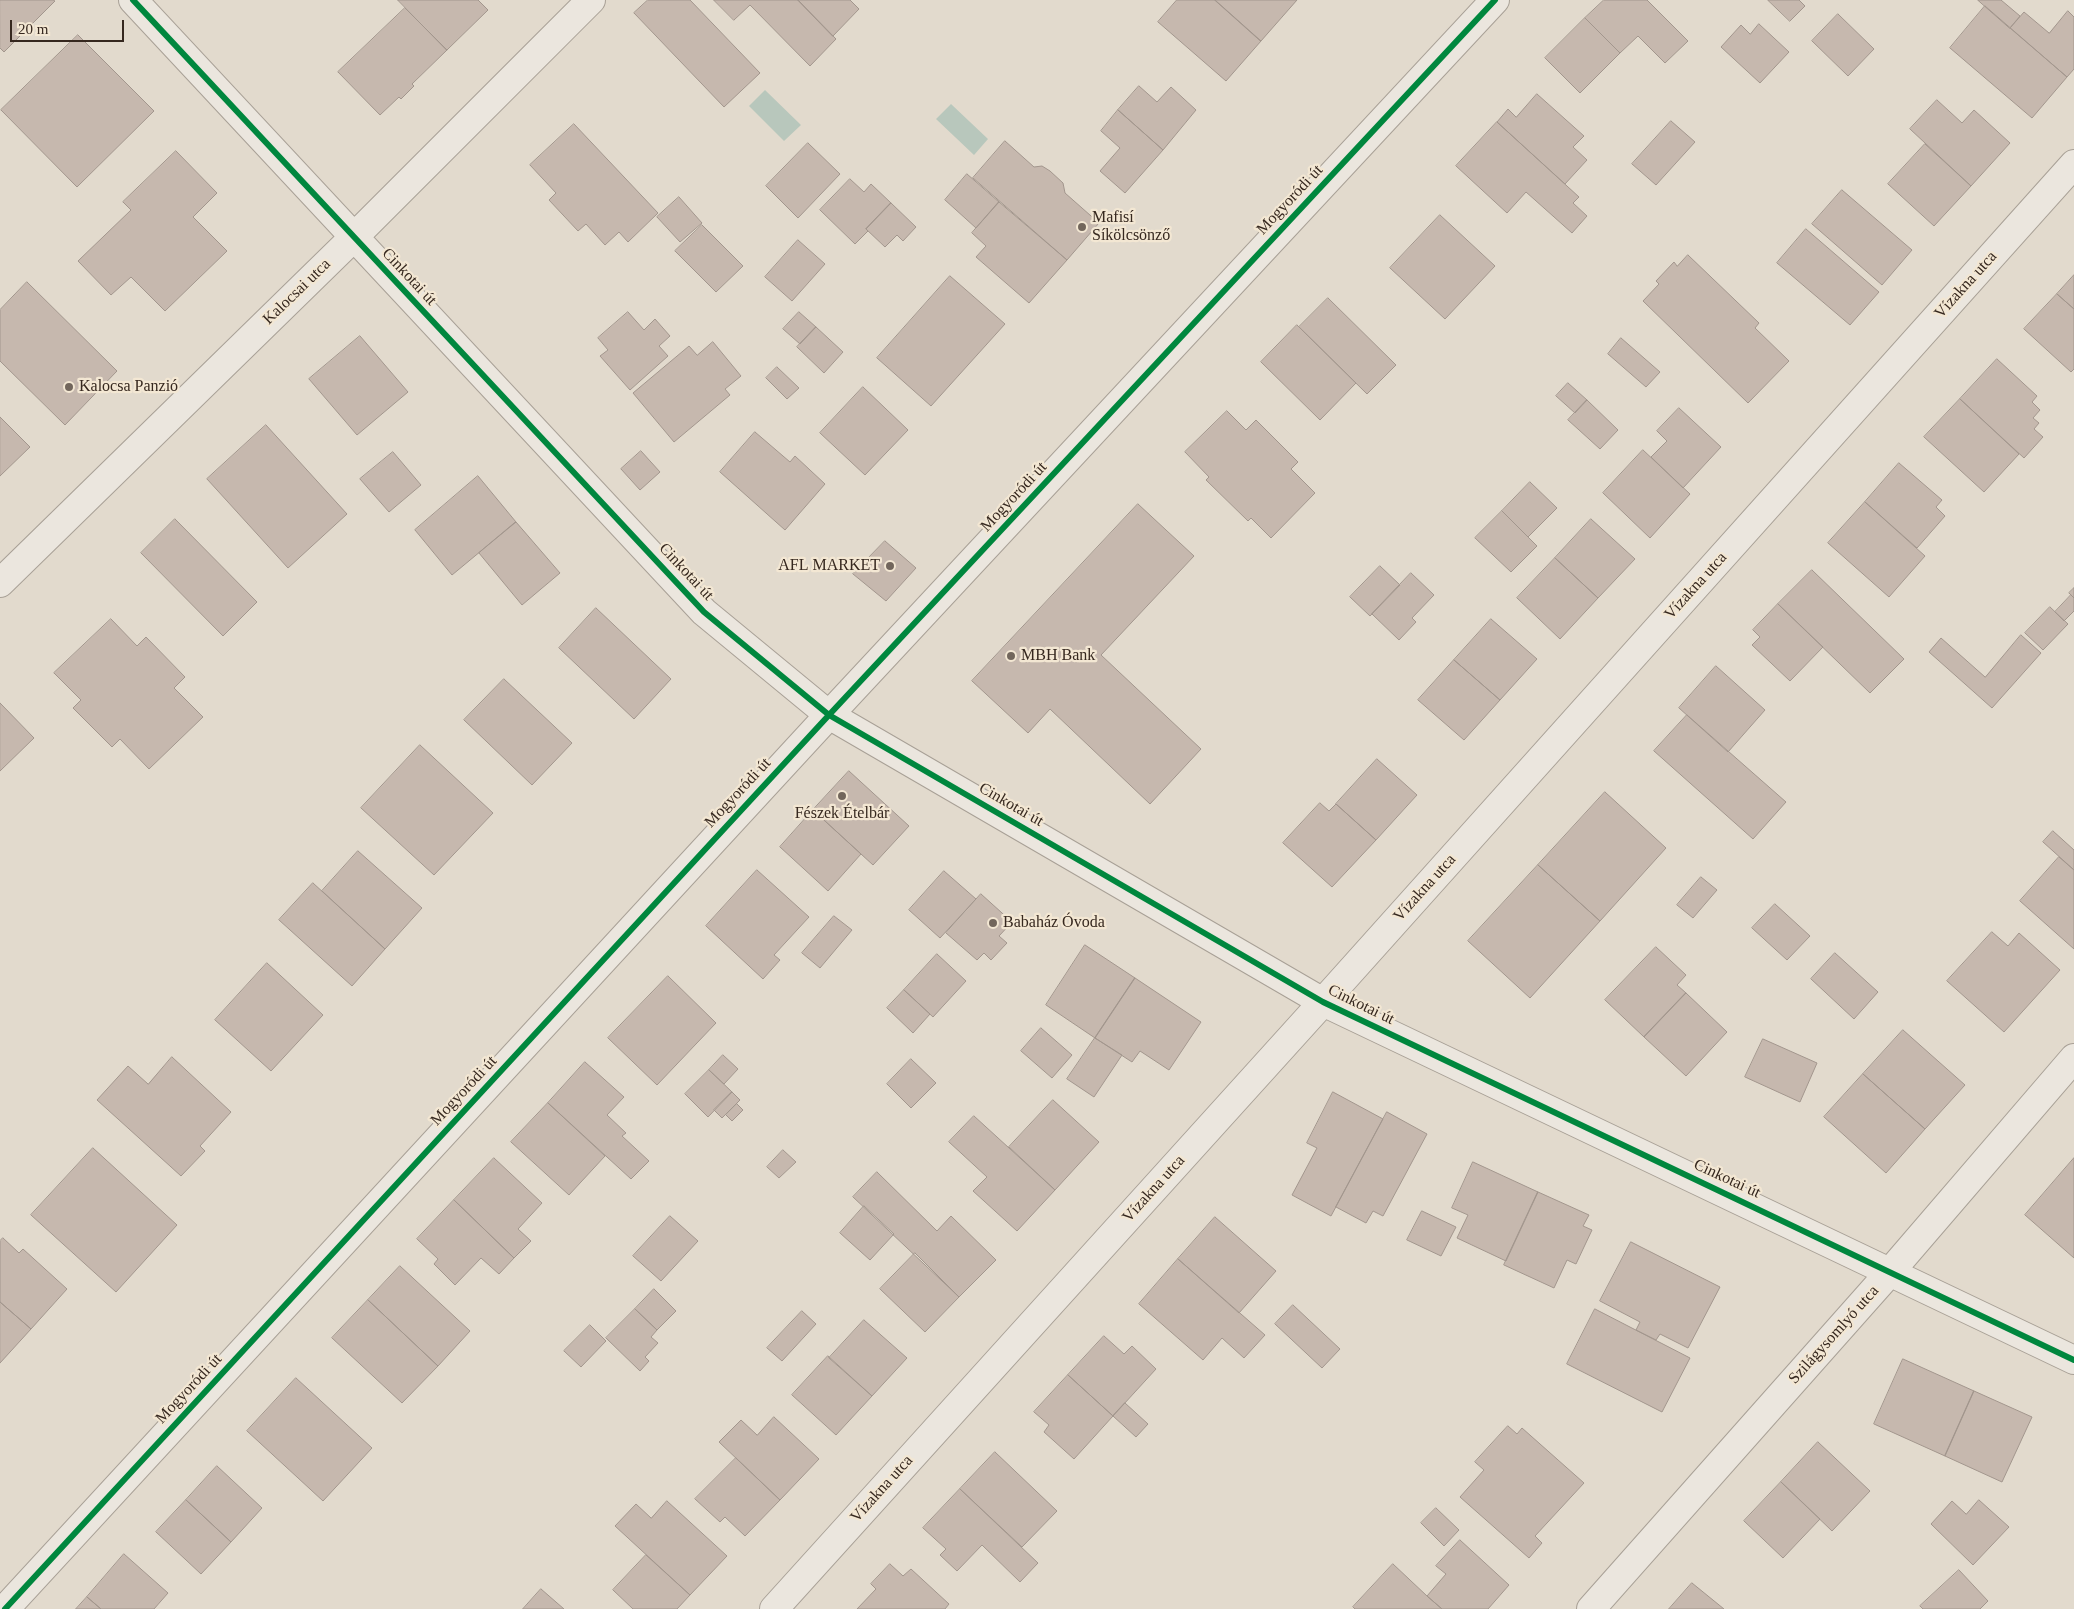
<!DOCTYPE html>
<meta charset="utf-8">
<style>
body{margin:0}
#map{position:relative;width:2074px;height:1609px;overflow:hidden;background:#e2dacd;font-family:"Times New Roman",serif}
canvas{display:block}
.scale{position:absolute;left:10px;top:20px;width:114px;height:22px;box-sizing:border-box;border:2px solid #36281f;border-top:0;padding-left:6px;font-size:15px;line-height:18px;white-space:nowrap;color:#36281f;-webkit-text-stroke:4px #f3e7d3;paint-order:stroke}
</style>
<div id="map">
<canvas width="2074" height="1609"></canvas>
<div class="scale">20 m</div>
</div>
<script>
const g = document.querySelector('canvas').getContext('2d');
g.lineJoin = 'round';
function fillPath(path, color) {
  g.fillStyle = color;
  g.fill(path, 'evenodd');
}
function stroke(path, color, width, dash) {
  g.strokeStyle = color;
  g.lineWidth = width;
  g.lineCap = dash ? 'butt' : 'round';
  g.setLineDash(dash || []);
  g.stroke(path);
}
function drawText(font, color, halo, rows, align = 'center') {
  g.font = font + ' "Times New Roman",serif';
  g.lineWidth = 4.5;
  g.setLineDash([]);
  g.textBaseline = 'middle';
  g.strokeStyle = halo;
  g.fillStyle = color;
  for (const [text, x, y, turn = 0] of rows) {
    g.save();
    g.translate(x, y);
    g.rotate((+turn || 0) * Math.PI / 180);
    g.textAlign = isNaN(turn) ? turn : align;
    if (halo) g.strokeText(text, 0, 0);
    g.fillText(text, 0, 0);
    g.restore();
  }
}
fillPath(new Path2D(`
 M765 90 801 125 784 141 749 106Z
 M951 104 988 139 974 155 936 119Z`), '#b8c7bc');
const building = new Path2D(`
 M0 0H53L55 1 4 52 0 48Z
 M398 0H478L488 10 447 50Z
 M648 0H690L760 73 724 107 634 13Z
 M714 0H798L836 39 810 66 750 5 734 20Z
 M798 0H850L859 9 833 36Z
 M1177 0H1215L1261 41 1226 81 1158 22Z
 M1215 0H1297L1261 41Z
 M1604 0H1647L1688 41 1665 63 1638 36 1620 53 1585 18Z
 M1768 0H1799L1805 6 1790 21Z
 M1978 0H2001L2020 16 2010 28Z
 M1985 6 2067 77 2032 118 1950 48Z
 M405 8 447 50 412 84 414 86 401 99 399 97 380 115 338 72Z
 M2068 11 2074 17V69L2067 77 2010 28 2024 12 2049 33Z
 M1838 14 1874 49 1848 76 1812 41Z
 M1585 18 1620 53 1580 93 1545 58Z
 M1759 24 1789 52 1760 83 1721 47 1741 25 1750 34Z
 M78 35 154 111 77 187 1 110Z
 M1139 86 1157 102 1171 87 1196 110 1163 150 1118 110Z
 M1537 94 1584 136 1573 147 1587 160 1565 184 1497 122 1508 109 1516 117Z
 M1937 100 1962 123 1974 110 2010 143 1971 186 1910 129Z
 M1118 110 1163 150 1125 193 1100 171 1120 148 1101 131Z
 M1671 121 1695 142 1656 185 1632 164Z
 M1497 122 1579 197 1573 203 1587 216 1572 233 1526 192 1507 213 1456 166Z
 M574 124 658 213 628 242 619 232 605 245 586 224 578 231 549 200 556 193 530 165Z
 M1005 141 1034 167 1042 166 1050 171 1063 183 1065 193 1099 223 1067 260 973 178Z
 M808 143 840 174 798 218 766 186Z
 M1925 144 1971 186 1934 226 1888 184Z
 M176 151 217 193 193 217 227 251 165 311 131 277 111 295 78 261 131 210 123 202Z
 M967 174 999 202 976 228 945 200Z
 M850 179 864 192 871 184 891 203 866 229 868 231 855 244 820 210Z
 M1842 190 1912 250 1882 285 1812 224Z
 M679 197 702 223 680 242 657 217Z
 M999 202 1067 260 1029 303 976 257 986 246 972 233Z
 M891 203 916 227 903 241 897 235 885 247 866 229Z
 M1440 215 1495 266 1445 319 1390 268Z
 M702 225 743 266 716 292 675 251Z
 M1806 229 1879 292 1850 325 1777 263Z
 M798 240 825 264 792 301 765 277Z
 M1688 255 1759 323 1755 328 1789 361 1748 403 1643 301 1659 284 1656 281 1674 262 1677 266Z
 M2074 275V309L2057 294Z
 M950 276 1005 324 931 406 877 358Z
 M27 282 117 371 65 425 0 361V310Z
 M2057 294 2074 309V369L2071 372 2024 329Z
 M1328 298 1396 365 1367 394 1299 327Z
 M628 312 644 330 655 319 670 336 659 346 668 356 630 390 600 356 608 350 598 338Z
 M799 312 816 327 800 344 783 329Z
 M1297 325 1356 383 1320 420 1261 362Z
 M816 327 843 352 824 373 797 347Z
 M360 336 408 392 357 435 309 379Z
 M1621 338 1660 372 1646 387 1608 354Z
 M713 342 741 376 725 389 730 395 674 442 633 393 689 346 697 355Z
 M1997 359 2037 396 2032 402 2040 410 2033 418 2039 423 2034 429 2043 437 2024 458 1960 399Z
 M777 367 799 388 787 399 766 378Z
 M1568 383 1587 400 1575 413 1556 396Z
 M863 387 908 430 865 475 820 433Z
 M1960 399 2019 454 1984 492 1924 437Z
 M1587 400 1618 430 1600 449 1568 420Z
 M1679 408 1721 447 1683 488 1651 457 1667 441 1657 431Z
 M1227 411 1246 430 1256 420 1298 462 1291 469 1315 493 1271 538 1251 518 1248 521 1206 480 1209 477 1185 452Z
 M0 417 30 447 0 476Z
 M266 425 347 514 288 568 207 479Z
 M755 432 790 462 795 456 825 484 785 530 720 472Z
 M1643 450 1690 494 1650 538 1603 493Z
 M641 451 660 472 640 490 621 469Z
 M393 452 421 485 389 512 360 479Z
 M1899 463 1942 500 1936 507 1945 516 1917 548 1865 502Z
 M478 476 516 522 452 575 415 530Z
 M1530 482 1557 508 1528 537 1502 511Z
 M1865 502 1925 556 1889 597 1828 543Z
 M1138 504 1194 556 1101 655 1201 749 1150 804 1050 709 1028 733 972 681Z
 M1502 511 1537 546 1511 572 1475 538Z
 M175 519 257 602 223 636 141 553Z
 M1591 519 1635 559 1598 598 1555 558Z
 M516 522 560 573 522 605 479 553Z
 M885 541 916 568 886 601 853 574Z
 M1555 558 1598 598 1560 639 1517 598Z
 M1380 566 1400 585 1370 616 1350 597Z
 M1812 570 1904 659 1870 693 1778 604Z
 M1411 573 1434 595 1412 618 1416 622 1399 640 1372 614Z
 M2074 588V598L2069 593Z
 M2071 595 2074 598V611L2064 621 2055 612Z
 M1778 604 1823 647 1790 681 1752 645 1760 637 1753 630Z
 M2050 607 2068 624 2043 650 2025 633Z
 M596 608 671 679 634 719 559 648Z
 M111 619 137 646 146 637 185 677 174 688 203 717 149 769 120 739 112 747 73 708 81 700 54 673Z
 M1491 619 1537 659 1500 700 1454 660Z
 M2021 635 2041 653 1992 708 1929 652 1941 638 1985 677Z
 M1454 660 1500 700 1464 740 1418 700Z
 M1716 666 1765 710 1728 752 1679 708Z
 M504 679 572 743 532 785 464 720Z
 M0 703 34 738 0 771Z
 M1687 715 1786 802 1753 839 1654 751Z
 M420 745 493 813 434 875 361 808Z
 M1377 759 1417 795 1376 840 1336 804Z
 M849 771 909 826 873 865 813 810Z
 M1605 792 1666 848 1600 921 1538 865Z
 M1320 803 1329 811 1336 804 1376 840 1332 887 1283 843Z
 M813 810 861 854 828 891 780 847Z
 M2053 831 2074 850V870L2043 842Z
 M358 851 422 908 385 949 322 891Z
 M2059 857 2074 870V949L2020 901Z
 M1538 865 1600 921 1530 998 1468 941Z
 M757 870 809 917 774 955 780 960 763 979 706 926Z
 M944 871 976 899 940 938 909 910Z
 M1701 877 1717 890 1693 918 1677 905Z
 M313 883 385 949 352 986 279 920Z
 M981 894 1012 922 999 936 1007 943 991 960 984 953 977 960 946 933Z
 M1775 904 1810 936 1787 960 1752 928Z
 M834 916 852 930 820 968 802 953Z
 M1992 932 2008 946 2019 933 2060 970 2004 1032 1947 981Z
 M1085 945 1135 978 1095 1038 1046 1005Z
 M1656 947 1686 975 1677 985 1686 993 1644 1037 1605 1000Z
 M1835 953 1878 992 1854 1019 1811 979Z
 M937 954 966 981 933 1017 904 990Z
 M267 963 323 1015 271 1071 215 1020Z
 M668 976 716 1023 657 1085 608 1038Z
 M1135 978 1201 1022 1169 1070 1140 1051 1132 1062 1095 1038Z
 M904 990 930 1014 913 1033 887 1008Z
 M1686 993 1727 1032 1686 1076 1644 1037Z
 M1041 1028 1072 1055 1052 1078 1021 1051Z
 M1903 1030 1965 1085 1925 1129 1863 1074Z
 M1095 1038 1122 1055 1094 1097 1067 1079Z
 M1763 1039 1817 1063 1800 1102 1745 1077Z
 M723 1055 738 1069 724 1084 709 1070Z
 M172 1057 231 1112 200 1146 205 1151 181 1176 97 1100 128 1066 148 1084Z
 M911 1059 936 1083 911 1108 887 1084Z
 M585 1062 624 1097 607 1115 626 1133 622 1136 649 1161 631 1179 548 1103Z
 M709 1070 732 1092 708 1117 685 1094Z
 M1863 1074 1925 1129 1886 1173 1824 1117Z
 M732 1092 740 1100 722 1118 714 1110Z
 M1333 1092 1383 1119 1331 1216 1292 1195 1317 1148 1307 1143Z
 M1053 1100 1099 1142 1055 1190 1009 1147Z
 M548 1103 605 1156 569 1195 511 1142Z
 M737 1104 743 1110 732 1121 726 1115Z
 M1387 1112 1427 1134 1383 1216 1373 1211 1366 1223 1336 1207Z
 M974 1116 1055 1190 1017 1231 973 1191 987 1177 949 1142Z
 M93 1148 177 1225 116 1292 31 1215Z
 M783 1150 796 1162 779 1178 767 1167Z
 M494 1158 542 1203 518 1229 531 1241 514 1258 454 1200Z
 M2074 1158V1258L2025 1215Z
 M1473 1162 1538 1192 1506 1261 1457 1238 1468 1215 1452 1208Z
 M877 1172 937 1231 951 1216 996 1260 959 1297 853 1197Z
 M1538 1192 1589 1215 1583 1226 1592 1230 1576 1264 1567 1260 1554 1288 1504 1265Z
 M454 1200 514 1258 499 1274 481 1258 455 1285 434 1264 438 1259 417 1239Z
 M864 1206 894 1234 870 1260 840 1233Z
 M1422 1211 1456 1227 1441 1256 1407 1240Z
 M670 1216 698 1241 661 1281 633 1256Z
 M1215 1217 1276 1271 1239 1313 1178 1259Z
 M3 1238 19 1253 23 1249 67 1289 31 1329 0 1302V1241Z
 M1631 1242 1720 1287 1688 1348 1660 1334 1656 1340 1636 1330 1640 1322 1600 1301Z
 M915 1253 959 1297 925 1332 880 1289Z
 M1178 1259 1265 1335 1244 1358 1222 1338 1203 1360 1139 1304Z
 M400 1266 470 1331 438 1366 368 1300Z
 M654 1289 676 1311 657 1330 635 1309Z
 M368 1300 438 1366 402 1403 332 1338Z
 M0 1302 31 1329 0 1363Z
 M1293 1305 1340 1349 1322 1368 1275 1324Z
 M635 1309 657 1330 651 1337 658 1343 645 1357 649 1361 640 1371 606 1338Z
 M1595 1309 1690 1358 1662 1412 1567 1364Z
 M802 1311 816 1324 782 1361 767 1348Z
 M864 1320 907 1358 872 1396 829 1358Z
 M590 1325 606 1341 581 1367 564 1351Z
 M1104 1336 1124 1354 1132 1346 1156 1369 1113 1416 1068 1375Z
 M828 1356 872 1396 836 1435 792 1395Z
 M1903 1359 1974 1391 1945 1456 1874 1424Z
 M1068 1375 1113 1416 1074 1459 1044 1432 1049 1425 1034 1412Z
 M296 1378 372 1448 323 1501 247 1431Z
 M1974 1391 2032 1417 2002 1482 1945 1456Z
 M1125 1403 1148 1424 1136 1437 1113 1416Z
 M774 1417 819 1459 780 1500 719 1442 741 1420 757 1435Z
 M1508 1426 1517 1434 1522 1428 1584 1483 1535 1536 1542 1543 1529 1558 1460 1497 1484 1470 1475 1462Z
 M1818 1442 1870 1491 1832 1531 1781 1482Z
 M995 1452 1057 1511 1022 1547 960 1489Z
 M736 1458 780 1500 745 1536 725 1517 720 1522 695 1499Z
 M217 1466 262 1508 231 1542 186 1500Z
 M1781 1482 1820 1519 1783 1558 1744 1521Z
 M960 1489 1038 1563 1020 1582 982 1545 957 1571 940 1555 946 1549 923 1528Z
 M186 1500 231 1542 201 1574 156 1532Z
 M1979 1500 2009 1527 1973 1565 1931 1524 1952 1501 1966 1514Z
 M667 1501 727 1556 690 1595 615 1526 636 1504 651 1518Z
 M1436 1508 1459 1530 1444 1546 1421 1523Z
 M1460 1540 1509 1585 1488 1609H1442L1427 1596 1446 1574 1436 1566Z
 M124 1554 168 1593 154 1609H101L87 1597Z
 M646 1555 690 1595 677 1609H633L613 1590Z
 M890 1564 903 1576 911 1569 949 1604 945 1609H857L876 1589 871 1584Z
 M1393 1564 1427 1596 1442 1609H1355L1353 1607Z
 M1959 1570 1988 1601 1980 1609H1923L1920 1606Z
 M1692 1583 1724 1609H1669Z
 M541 1589 564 1609H523Z
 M87 1597 101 1609H76Z`);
fillPath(building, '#c6b8ae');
stroke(building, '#a2968d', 1);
const minor = new Path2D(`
 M133 0 704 612 829 715 1323 1002 2074 1360
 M0 583 353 238 591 0
 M5 1609 829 715 1495 0
 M774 1609 1323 1002 2074 164
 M1591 1609 1890 1272 2074 1058`);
stroke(minor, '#a8a096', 30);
stroke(minor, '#ebe6de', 28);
stroke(new Path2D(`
 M133 0 704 612 829 715 1323 1002 2074 1360
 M5 1609 829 715 1495 0`), '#00873e', 6);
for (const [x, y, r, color] of [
 [1082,227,5,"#72665c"],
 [69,387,5,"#72665c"],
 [890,566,5,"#72665c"],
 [1011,656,5,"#72665c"],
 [842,796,5,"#72665c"],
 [993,923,5,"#72665c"]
]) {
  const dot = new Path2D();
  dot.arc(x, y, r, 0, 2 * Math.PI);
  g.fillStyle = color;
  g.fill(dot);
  stroke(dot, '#f3e7d3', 2);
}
drawText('16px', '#36281f', '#f3e7d3', [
 ["Mogyoródi út",1290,200,-47],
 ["Cinkotai út",409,277,47],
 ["Vízakna utca",1966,285,-48],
 ["Kalocsai utca",297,292,-44],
 ["Mogyoródi út",1014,497,-47],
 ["Cinkotai út",686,572,47],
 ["Vízakna utca",1696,586,-48],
 ["Mogyoródi út",738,793,-47],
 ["Cinkotai út",1011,805,30],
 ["Vízakna utca",1425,888,-48],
 ["Cinkotai út",1361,1005,26],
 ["Mogyoródi út",464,1091,-47],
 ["Cinkotai út",1727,1179,25],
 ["Vízakna utca",1154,1189,-48],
 ["Szilágysomlyó utca",1834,1335,-48],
 ["Mogyoródi út",189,1389,-47],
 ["Vízakna utca",882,1489,-48]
]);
drawText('16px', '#36281f', '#f3e7d3', [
 ["Mafisí",1092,218],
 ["Síkölcsönző",1092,236],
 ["Kalocsa Panzió",79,387],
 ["AFL MARKET",880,566,"right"],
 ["MBH Bank",1021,656],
 ["Fészek Ételbár",842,814,"center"],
 ["Babaház Óvoda",1003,923]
], 'left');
</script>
